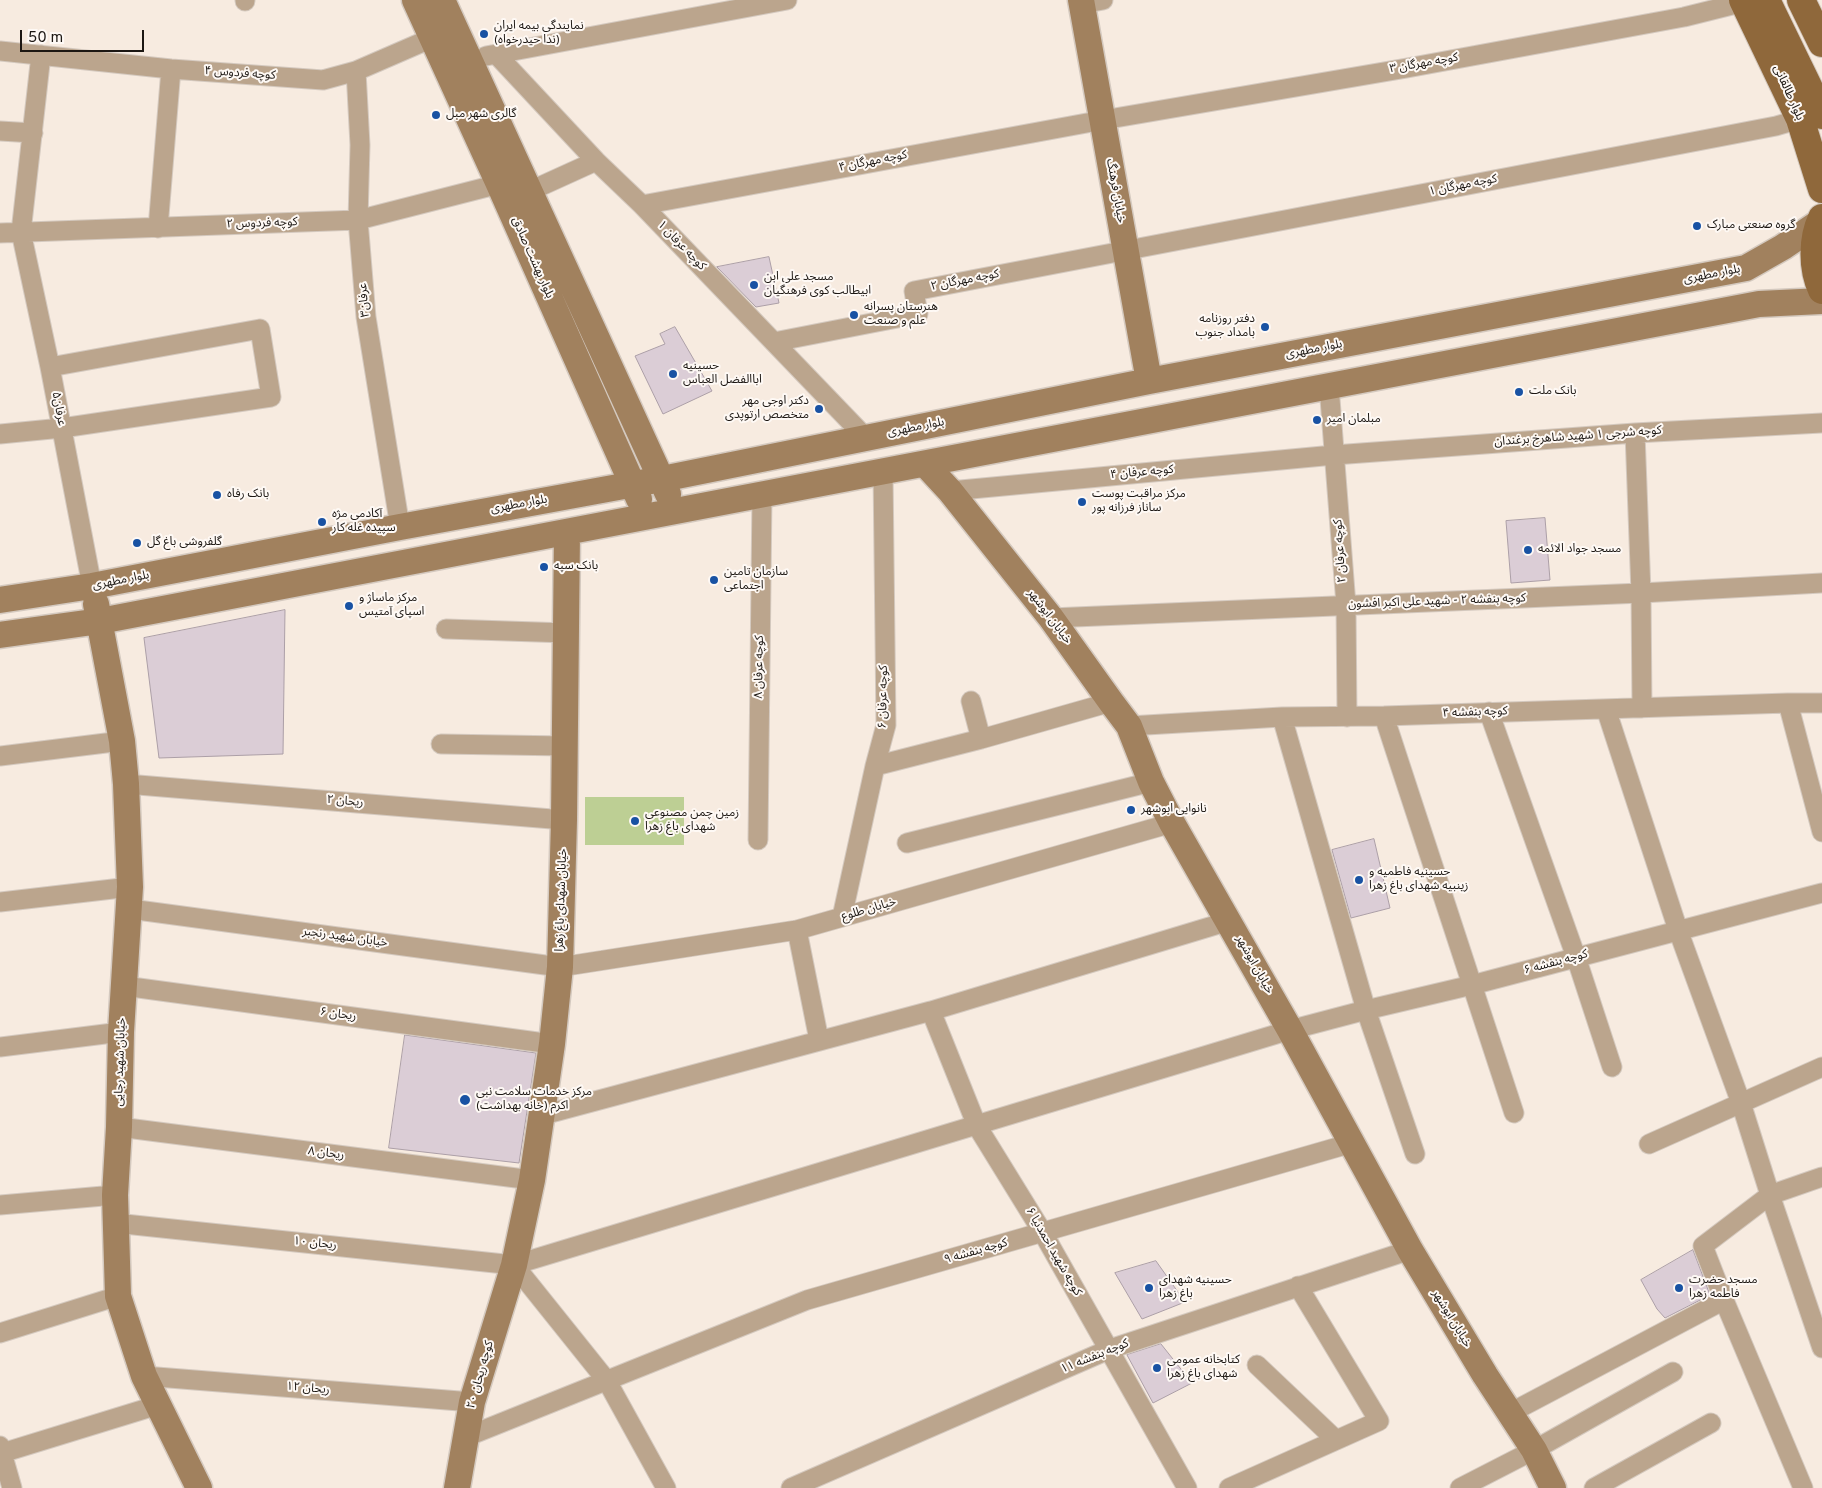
<!DOCTYPE html>
<meta charset="utf-8">
<style>
body{margin:0}
#map{position:relative;width:1822px;height:1488px;overflow:hidden;background:#f7ebe0;font-family:Overpass,sans-serif}
canvas{display:block}
.scale{position:absolute;left:20px;top:30px;width:124px;height:22px;box-sizing:border-box;border:2px solid #1c1713;border-top:0;padding-left:6px;font-size:15px;line-height:18px;white-space:nowrap;color:#1c1713;-webkit-text-stroke:4px #fef9f5;paint-order:stroke}
</style>
<div id="map">
<canvas width="1822" height="1488"></canvas>
<div class="scale">50 m</div>
</div>
<script>
const g = document.querySelector('canvas').getContext('2d');
g.lineJoin = 'round';
function fillPath(path, color) {
  g.fillStyle = color;
  g.fill(path, 'evenodd');
}
function stroke(path, color, width, dash) {
  g.strokeStyle = color;
  g.lineWidth = width;
  g.lineCap = dash ? 'butt' : 'round';
  g.setLineDash(dash || []);
  g.stroke(path);
}
function drawText(font, color, halo, rows, align = 'center') {
  g.font = font + ' Overpass,"Noto Sans Arabic",sans-serif';
  g.lineWidth = 4;
  g.setLineDash([]);
  g.textBaseline = 'middle';
  g.strokeStyle = halo;
  g.fillStyle = color;
  for (const [text, x, y, turn = 0] of rows) {
    g.save();
    g.translate(x, y);
    g.rotate((+turn || 0) * Math.PI / 180);
    g.textAlign = isNaN(turn) ? turn : align;
    if (halo) g.strokeText(text, 0, 0);
    g.fillText(text, 0, 0);
    g.restore();
  }
}
fillPath(new Path2D(`
 M585 797H684V845H585Z`), '#bdcf94');
const building = new Path2D(`
 M769 257 779 303 756 307 717 267Z
 M675 327 712 391 663 414 635 356 665 344 660 334Z
 M1545 518 1550 580 1511 583 1506 521Z
 M285 610 283 754 159 758 144 638Z
 M1374 839 1390 908 1351 918 1332 850Z
 M405 1035 536 1053 519 1163 389 1148Z
 M1693 1250 1710 1295 1665 1318 1657 1309 1641 1280Z
 M1156 1261 1185 1302 1142 1319 1115 1273Z
 M1161 1344 1192 1383 1153 1403 1127 1355Z`);
fillPath(building, '#dbcdd6');
stroke(building, '#ac9fa7', 1);
const street = new Path2D(`
 M245 0V1
 M1082 4 1103 0
 M0 51 171 69 323 80 356 71 432 38
 M496 54 596 161 642 205 866 438
 M41 55 21 232 50 367 92 586
 M486 56 787 0
 M356 71 360 145 358 220 366 317 400 527
 M0 131 33 133
 M530 191 596 161
 M642 205 1103 120 1407 68 1684 17 1744 2
 M158 228 171 69
 M0 233 358 220 499 184
 M774 342 918 314 914 291 1776 126 1800 119
 M1329 386 1346 605 1347 717
 M1635 433 1641 593 1642 708
 M0 434 62 428 271 397 260 329 50 367
 M950 491 1334 455 1635 433 1822 423
 M1051 618 1641 593 1822 583
 M446 629 567 633
 M971 701 981 739
 M1788 703 1822 832
 M1606 709 1678 930 1741 1103 1770 1195 1822 1348
 M1489 712 1576 957 1612 1067
 M1384 716 1514 1113
 M1282 717 1366 1010 1415 1154
 M1129 726 1282 717 1384 716 1788 703H1822
 M441 744 565 746
 M0 756 122 741
 M875 766 981 739 1111 702
 M126 784 564 820
 M758 840 762 495
 M907 843 1151 782
 M0 902 130 887
 M130 909 560 967 797 930 1172 823
 M842 917 875 766 886 725 883 471
 M797 930 819 1040
 M124 986 552 1044
 M931 1011 977 1126 1043 1233 1187 1488
 M0 1047 121 1032
 M543 1115 931 1011 1229 921
 M119 1127 532 1180
 M1649 1144 1822 1067
 M0 1205 115 1195
 M115 1223 514 1265 1290 1030 1366 1010 1472 985 1822 893
 M514 1265 607 1381 666 1488
 M0 1333 118 1296
 M1257 1365 1336 1440
 M144 1376 472 1402
 M1510 1413 1724 1300
 M466 1437 807 1300 1352 1143
 M0 1446 12 1488
 M2 1453 158 1405
 M791 1488 1110 1349 1410 1250
 M1229 1488 1379 1421 1298 1286
 M1460 1488 1534 1450 1673 1372
 M1594 1488 1711 1423
 M1803 1488 1724 1300 1703 1246 1770 1195 1822 1177`);
const secondary = new Path2D(`
 M415 0 499 184 639 499
 M442 0 668 494
 M1081 0 1149 381
 M925 464 950 491 1051 618 1111 702 1129 726 1151 782 1172 823 1290 1030 1410 1250 1485 1375 1534 1450 1553 1488
 M0 600 92 586 400 527 662 479 1149 381 1746 268 1783 247 1820 222
 M96 604 122 741 126 784 130 887 121 1032 119 1127 115 1195 118 1296 144 1376 199 1488
 M0 635 100 621 1759 304 1822 301
 M457 1488 472 1402 514 1265 532 1180 552 1044 560 967 564 820 567 532`);
const primary = new Path2D(`
 M1743 0 1800 119 1822 189
 M1766 0 1822 115
 M1801 0 1822 43
 M1822 218C1812 239 1812 268 1822 290`);
stroke(street, '#d4c9bf', 21);
stroke(secondary, '#d4c9bf', 29);
stroke(primary, '#d4c9bf', 30);
stroke(street, '#bba58d', 19);
stroke(secondary, '#a1815e', 26);
stroke(primary, '#8f683b', 28);
for (const [x, y, r, color] of [
 [484,34,5,"#1952a3"],
 [436,115,5,"#1952a3"],
 [1697,226,5,"#1952a3"],
 [754,285,5,"#1952a3"],
 [854,315,5,"#1952a3"],
 [1265,327,5,"#1952a3"],
 [673,374,5,"#1952a3"],
 [1519,392,5,"#1952a3"],
 [819,409,5,"#1952a3"],
 [1317,420,5,"#1952a3"],
 [217,495,5,"#1952a3"],
 [1082,502,5,"#1952a3"],
 [322,522,5,"#1952a3"],
 [137,543,5,"#1952a3"],
 [1528,550,5,"#1952a3"],
 [544,567,5,"#1952a3"],
 [714,580,5,"#1952a3"],
 [349,606,5,"#1952a3"],
 [1131,810,5,"#1952a3"],
 [635,821,5,"#1952a3"],
 [1359,880,5,"#1952a3"],
 [465,1100,6,"#1952a3"],
 [1149,1288,5,"#1952a3"],
 [1679,1288,5,"#1952a3"],
 [1157,1368,5,"#1952a3"]
]) {
  const dot = new Path2D();
  dot.arc(x, y, r, 0, 2 * Math.PI);
  g.fillStyle = color;
  g.fill(dot);
  stroke(dot, '#fef9f5', 2);
}
drawText('12px', '#1c1713', '#fef9f5', [
 ["نمایندگی بیمه ایران",494,27],
 ["(ندا حیدرخواه)",494,41],
 ["گالری شهر مبل",446,115],
 ["گروه صنعتی مبارک",1707,226],
 ["مسجد علی ابن",764,278],
 ["ابیطالب کوی فرهنگیان",764,292],
 ["هنرستان پسرانه",864,308],
 ["علم و صنعت",864,322],
 ["دفتر روزنامه",1255,320,"right"],
 ["بامداد جنوب",1255,334,"right"],
 ["حسینیه",683,367],
 ["اباالفضل العباس",683,381],
 ["بانک ملت",1529,392],
 ["دکتر اوجی مهر",809,402,"right"],
 ["متخصص ارتوپدی",809,416,"right"],
 ["مبلمان امیر",1327,420],
 ["بانک رفاه",227,495],
 ["مرکز مراقبت پوست",1092,495],
 ["ساناز فرزانه پور",1092,509],
 ["آکادمی مژه",332,515],
 ["سپیده غله کار",332,529],
 ["گلفروشی باغ گل",147,543],
 ["مسجد جواد الائمه",1538,550],
 ["بانک سپه",554,567],
 ["سازمان تامین",724,573],
 ["اجتماعی",724,587],
 ["مرکز ماساژ و",359,599],
 ["اسپای آمتیس",359,613],
 ["نانوایی ابوشهر",1141,810],
 ["زمین چمن مصنوعی",645,814],
 ["شهدای باغ زهرا",645,828],
 ["حسینیه فاطمیه و",1369,873],
 ["زینبیه شهدای باغ زهرا",1369,887],
 ["مرکز خدمات سلامت نبی",476,1093],
 ["اکرم (خانه بهداشت)",476,1107],
 ["حسینیه شهدای",1159,1281],
 ["باغ زهرا",1159,1295],
 ["مسجد حضرت",1689,1281],
 ["فاطمه زهرا",1689,1295],
 ["کتابخانه عمومی",1167,1361],
 ["شهدای باغ زهرا",1167,1375]
], 'left');
drawText('12px', '#1c1713', '#fef9f5', [
 ["کوچه مهرگان ۳",1424,64,-10],
 ["کوچه فردوس ۴",240,74,4],
 ["بلوار طالقانی",1788,93,66],
 ["کوچه مهرگان ۴",873,162,-11],
 ["کوچه مهرگان ۱",1463,186,-11],
 ["خیابان فرهنگ",1115,191,80],
 ["کوچه فردوس ۲",262,224,-2],
 ["کوچه عرفان ۱",681,246,46],
 ["بلوار بهشت صادق",532,258,66],
 ["بلوار مطهری",1712,275,-11],
 ["کوچه مهرگان ۲",965,281,-11],
 ["عرفان۳",365,300,-95],
 ["بلوار مطهری",1314,350,-11],
 ["عرفان۵",58,409,79],
 ["بلوار مطهری",916,428,-11],
 ["کوچه شرجی ۱ شهید شاهرخ برغندان",1578,437,-4],
 ["کوچه عرفان ۴",1142,473,-5],
 ["بلوار مطهری",519,505,-10],
 ["کوچه عرفان ۲",1341,551,-94],
 ["بلوار مطهری",121,581,-11],
 ["کوچه بنفشه ۲ - شهید علی اکبر افشون",1437,602,-2],
 ["خیابان ابوشهر",1049,617,53],
 ["کوچه عرفان ۸",760,667,-89],
 ["کوچه عرفان ۶",884,697,-89],
 ["کوچه بنفشه ۴",1475,713,-2],
 ["ریحان ۲",345,802,5],
 ["خیابان شهدای باغ‌ زهرا",562,900,-88],
 ["خیابان طلوع",869,910,-16],
 ["خیابان شهید رنجبر",345,938,8],
 ["کوچه بنفشه ۶",1556,963,-15],
 ["خیابان ابوشهر",1254,965,61],
 ["ریحان ۶",338,1015,8],
 ["خیابان شهید رجایی",121,1062,-88],
 ["ریحان ۸",326,1154,7],
 ["ریحان ۱۰",315,1244,6],
 ["کوچه بنفشه ۹",976,1252,-16],
 ["کوچه شهید احمدنیا ۶",1053,1252,60],
 ["خیابان ابوشهر",1451,1319,59],
 ["کوچه بنفشه ۱۱",1095,1357,-22],
 ["کوچه ریحان ۲۰",481,1375,-74],
 ["ریحان ۱۲",308,1389,5]
]);
</script>
